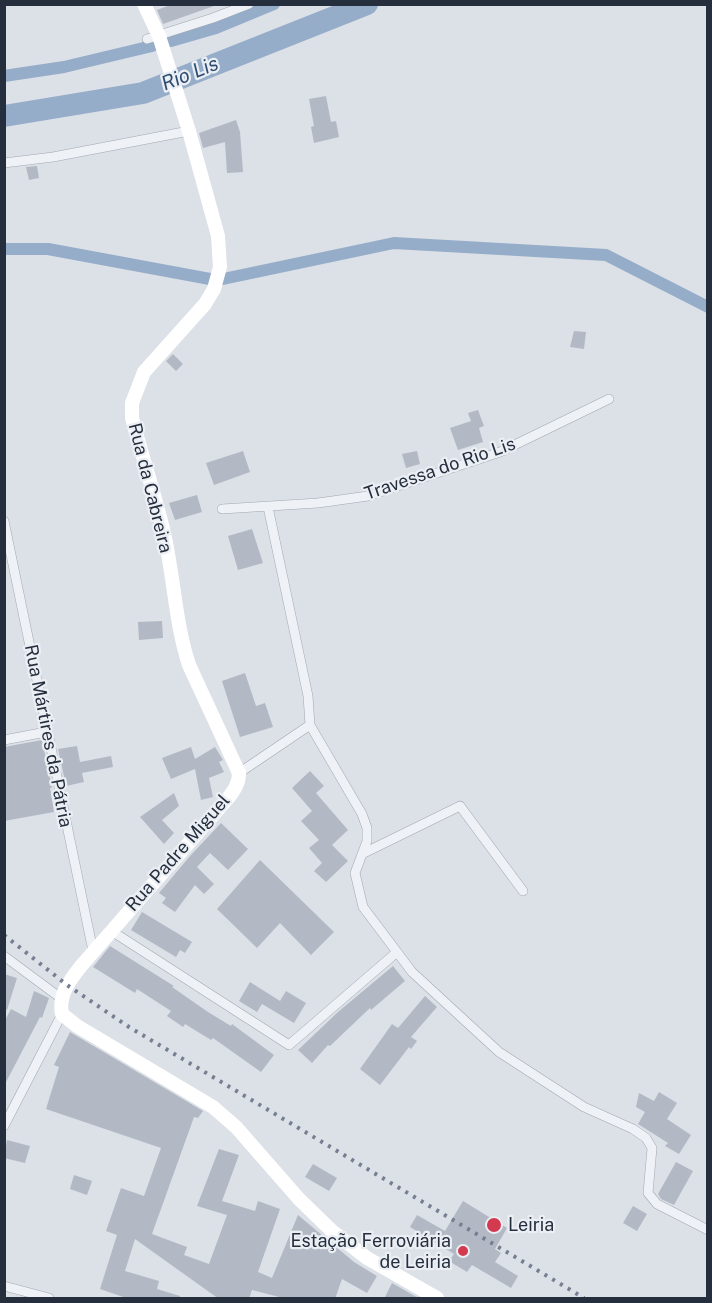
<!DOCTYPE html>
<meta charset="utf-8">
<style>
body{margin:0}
#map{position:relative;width:712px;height:1303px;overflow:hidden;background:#dce0e7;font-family:"Public Sans",sans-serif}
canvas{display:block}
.frame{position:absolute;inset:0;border:6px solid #252e3d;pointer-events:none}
</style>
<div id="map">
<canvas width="712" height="1303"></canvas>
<div class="frame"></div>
</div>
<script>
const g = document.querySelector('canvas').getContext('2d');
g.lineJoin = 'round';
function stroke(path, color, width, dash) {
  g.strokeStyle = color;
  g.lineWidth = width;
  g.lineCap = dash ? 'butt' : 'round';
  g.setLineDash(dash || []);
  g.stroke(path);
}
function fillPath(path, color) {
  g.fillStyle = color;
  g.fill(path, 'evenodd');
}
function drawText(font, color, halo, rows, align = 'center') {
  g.font = font + ' "Public Sans",sans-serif';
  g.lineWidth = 4.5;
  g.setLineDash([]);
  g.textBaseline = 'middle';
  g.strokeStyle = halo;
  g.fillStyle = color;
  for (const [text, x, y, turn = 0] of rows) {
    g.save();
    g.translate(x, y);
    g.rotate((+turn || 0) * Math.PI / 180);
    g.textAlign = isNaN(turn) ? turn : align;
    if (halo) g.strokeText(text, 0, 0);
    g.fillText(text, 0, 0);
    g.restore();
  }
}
stroke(new Path2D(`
 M171 41 216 28 274 4
 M4 76 64 67 152 46
 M4 249H48L210 279
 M223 279 394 243 606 255 708 307`), '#95adc9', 12);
stroke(new Path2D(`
 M4 116 143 93 367 4`), '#95adc9', 22);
fillPath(new Path2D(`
 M173 4H214V6L163 24 157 10Z
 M326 96 331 122 336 121 339 137 314 143 311 127 314 126 309 99Z
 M236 120 240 132 243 172 227 173 225 142 203 148 199 133Z
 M37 166 39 178 29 180 26 167Z
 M574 331 586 332 584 349 570 347Z
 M173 354 183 364 176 371 166 361Z
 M478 410 484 426 479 428 483 442 458 450 450 428 471 421 468 413Z
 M243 451 250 472 214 485 206 463Z
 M417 451 420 464 406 468 402 454Z
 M197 495 202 512 175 520 169 503Z
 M252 529 263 563 238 570 228 536Z
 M162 621 163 638 139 640 138 622Z
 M245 673 256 706 265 703 273 727 240 737 222 681Z
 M42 740 52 788H50L54 812 4 821V747Z
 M77 746 80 762 111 756 113 767 82 773 84 782 66 786 58 749Z
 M191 747 195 759 215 747 223 760 219 762 224 772 209 778 213 797 201 800 195 769 171 779 162 758Z
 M310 771 324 786 316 793 348 830 332 845 348 861 326 882 314 871 322 863 309 848 319 840 301 821 312 811 292 788Z
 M174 793 179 806 162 820 174 833 164 844 140 817Z
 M221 823 248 849 228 870 210 853 197 867 214 884 204 894 195 885 175 912 162 903 166 898 159 893 190 856Z
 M260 860 334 932 311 955 280 923 257 948 217 909Z
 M142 912 192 942 185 953 180 950 176 957 131 930Z
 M110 946 174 986 172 987 208 1012 231 1026 232 1024 274 1055 261 1072 213 1038 211 1040 185 1024 183 1027 167 1016 171 1011 137 989 135 993 93 967Z
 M393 966 405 981 371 1010 370 1008 330 1046 328 1045 312 1063 298 1050 338 1012Z
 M4 974 17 978 7 1010H4Z
 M250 982 280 1001 286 991 306 1003 294 1023 262 1004 257 1012 239 1001Z
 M34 991 49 998 42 1018 40 1017 4 1086V1022L11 1009 26 1017Z
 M425 996 437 1007 411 1037 417 1041 411 1049 409 1047 380 1085 360 1069 392 1024 398 1028Z
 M70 1032 203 1111 198 1118 194 1117 152 1234 187 1247 184 1255 209 1264 227 1215 197 1206 219 1149 239 1155 222 1201 255 1211 258 1201 280 1209 258 1272 272 1278 298 1215 354 1262 377 1276 367 1293 342 1279 335 1299H287L252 1290 249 1299H219L135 1239 125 1271 159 1281 157 1289 180 1296V1299H129L100 1289 117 1235 106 1231 121 1188 144 1196 161 1148 46 1109 59 1067 54 1065Z
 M659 1092 677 1103 667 1119 691 1135 679 1154 665 1146 668 1143 638 1124 645 1112 636 1107 639 1093 654 1101Z
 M7 1140 30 1146 25 1163 4 1158Z
 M676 1162 693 1171 674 1205 661 1199 658 1194Z
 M313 1164 337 1178 329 1191 305 1177Z
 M74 1175 92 1181 87 1195 70 1189Z
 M463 1201 507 1228 495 1249 501 1253 495 1262 518 1276 511 1288 472 1265 467 1272 449 1261 454 1254 410 1227 417 1215 445 1231Z
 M633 1206 647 1214 637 1231 623 1223Z
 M392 1283 420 1299H384Z`), '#b3b9c4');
const minor = new Path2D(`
 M147 39 213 18 249 4
 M4 163 53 157 189 131
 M268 507 308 696 310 725
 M222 509 318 503 368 496 500 452 609 399
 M4 521 93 951
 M4 740 46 732
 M239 773 310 725 362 814 367 828V841L355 873 363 907 412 972 499 1052 584 1107 633 1129 646 1138 652 1148 648 1193 657 1204 708 1230
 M362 854 460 806 523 891
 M110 930 289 1045 397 952
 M4 956 62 999
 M4 1126 62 1014
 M4 1286 49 1298`);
stroke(minor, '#a1a7b1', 10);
stroke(minor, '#eef1f5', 9);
stroke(new Path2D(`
 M144 4 159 36 189 131 218 236 220 267 214 289 205 304 144 372 132 403V418C142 456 155 495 164 533 174 577 175 622 189 665L239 773C239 783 235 789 229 797L81 966C70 980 58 995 62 1014L77 1026 213 1107 236 1127 299 1199 332 1231 367 1258 437 1298`), '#fff', 14);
stroke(new Path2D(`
 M4 935 67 985 129 1027 584 1298`), '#757f91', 4, [3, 6]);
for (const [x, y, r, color] of [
 [494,1225,8,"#d33a4f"],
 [463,1251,6,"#d33a4f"]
]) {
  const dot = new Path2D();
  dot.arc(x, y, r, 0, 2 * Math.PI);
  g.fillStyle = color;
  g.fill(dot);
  stroke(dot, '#ebeff4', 2);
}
drawText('18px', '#252e3d', '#ebeff4', [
 ["Travessa do Rio Lis",440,469,-19],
 ["Rua da Cabreira",150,488,76],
 ["Rua Mártires da Pátria",48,736,79],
 ["Rua Padre Miguel",178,853,-49]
]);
drawText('18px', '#252e3d', '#ebeff4', [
 ["Leiria",508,1225],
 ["Estação Ferroviária",451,1241,"right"],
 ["de Leiria",451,1262,"right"]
], 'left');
drawText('italic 20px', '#2e4c72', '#ebeff4', [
 ["Rio Lis",190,74,-22]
]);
</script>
